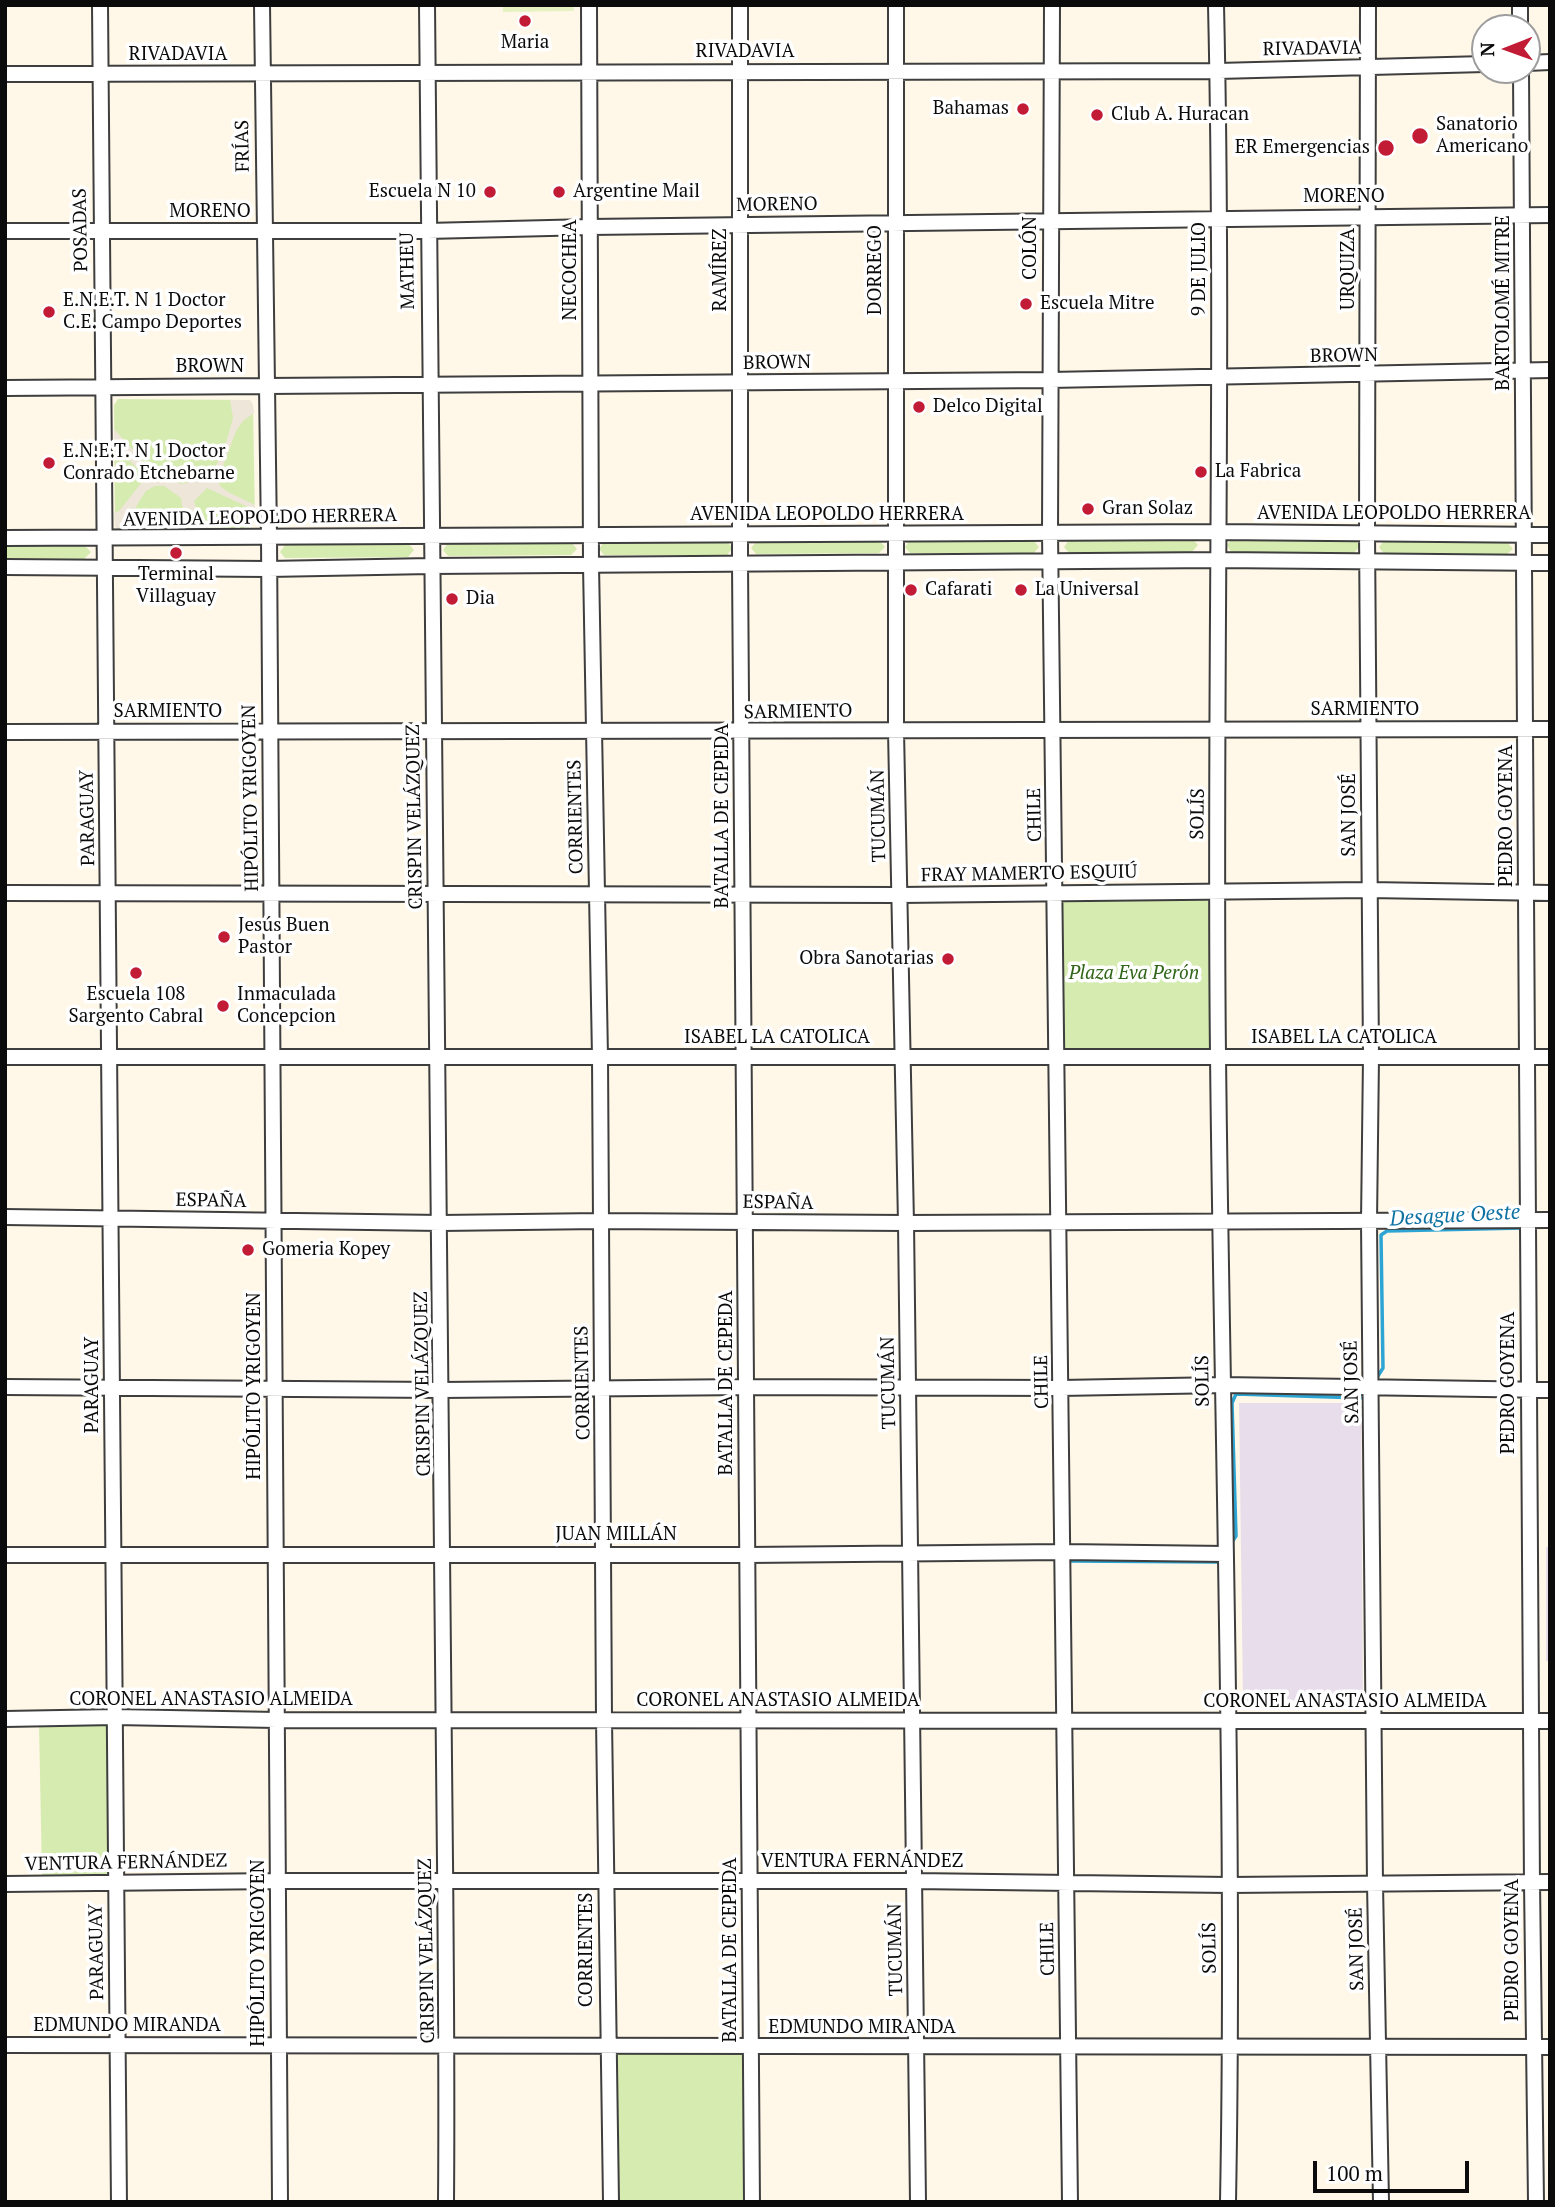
<!DOCTYPE html>
<meta charset="utf-8">
<style>
body{margin:0}
#map{position:relative;width:1555px;height:2207px;overflow:hidden;background:#fff8e8;font-family:"PT Serif",serif}
canvas{display:block}
.frame{position:absolute;inset:0;border:7px solid #0b0b0b;pointer-events:none}
.north{position:absolute;left:1471px;top:14px;width:70px;height:70px;box-sizing:border-box;background:#fff;border:2px solid #9d9d9d;border-radius:50%;rotate:269deg;font-size:19px;font-weight:700;line-height:28px;text-align:center;color:#0b0b0b}
.north::after{content:'';display:block;margin:auto;width:24px;height:32px;background:#c21b36;clip-path:polygon(50% 0,100% 100%,50% 72%,0 100%)}
.scale{position:absolute;left:1313px;top:2161px;width:156px;height:32px;box-sizing:border-box;border:4px solid #0b0b0b;border-top:0;padding-left:9px;font-size:21px;line-height:24px;white-space:nowrap;color:#0b0b0b;-webkit-text-stroke:5px #fff;paint-order:stroke}
</style>
<div id="map">
<canvas width="1555" height="2207"></canvas>
<div class="frame"></div>
<div class="north">N</div>
<div class="scale">100 m</div>
</div>
<script>
const g = document.querySelector('canvas').getContext('2d');
g.lineJoin = 'round';
function fillPath(path, color) {
  g.fillStyle = color;
  g.fill(path, 'evenodd');
}
function stroke(path, color, width, dash) {
  g.strokeStyle = color;
  g.lineWidth = width;
  g.lineCap = dash ? 'butt' : 'round';
  g.setLineDash(dash || []);
  g.stroke(path);
}
function drawText(font, color, halo, rows, align = 'center') {
  g.font = font + ' "PT Serif",serif';
  g.lineWidth = 7;
  g.setLineDash([]);
  g.textBaseline = 'middle';
  g.strokeStyle = halo;
  g.fillStyle = color;
  for (const [text, x, y, turn = 0] of rows) {
    g.save();
    g.translate(x, y);
    g.rotate((+turn || 0) * Math.PI / 180);
    g.textAlign = isNaN(turn) ? turn : align;
    if (halo) g.strokeText(text, 0, 0);
    g.fillText(text, 0, 0);
    g.restore();
  }
}
fillPath(new Path2D(`
 M1239 1403H1361L1363 1700 1243 1701Z
 M1546 1547H1550V1661H1546Z`), '#e8ddeb');
fillPath(new Path2D(`
 M118 399 250 400 253 405 255 521 249 528 118 530 115 526 114 405Z
 M1192 538 1198 545 1192 552 1069 553 1064 547 1069 540Z
 M1232 539 1356 540 1360 546 1354 553 1231 552 1227 545Z
 M879 540 885 547 879 553 756 554 751 548 756 542Z
 M910 540H1033L1039 547 1033 554 910 553 905 547Z
 M1384 541 1507 542 1513 549 1506 555 1384 554 1379 547Z
 M571 542 577 549 571 555 448 556 443 550 448 543Z
 M604 542H727L733 548 727 555H604L599 549Z
 M408 543 414 550 408 557 285 558 280 552 285 545Z
 M5 545 85 546 91 552 84 559 5 558Z
 M1065 897 1206 899 1209 901 1212 1043 1209 1050H1063L1059 902Z
 M39 1725H106L110 1727 111 1876 42 1875Z
 M616 2052 744 2053 746 2202H618L614 2054Z`), '#d5ebb0');
fillPath(new Path2D(`
 M503 5H574V11L503 12Z`), '#e7f2c2');
fillPath(new Path2D(`
 M230 400H250L253 405 254 413 243 421 236 431 218 479 220 486 228 492 255 505V514L250 508 207 488 194 501 200 520 211 529H190L189 513 182 506 181 498 164 486H155L146 491 140 500 123 530H118L115 526 114 513 119 511 146 477 114 445V429L156 475 181 484 194 481 216 466 225 446 233 418Z`), '#eee6d8');
stroke(new Path2D(`
 M1531 1227H1550
 M1376 1379 1383 1368 1381 1235 1387 1231 1523 1228
 M1230 1545 1236 1536 1232 1403 1236 1394 1362 1398 1366 1392
 M1069 1561 1219 1562 1220 1560`), '#2ca5d5', 3.5);
const minor = new Path2D(`
 M100 5 119 2202
 M262 5 269 538 280 2202
 M427 5C429 623 444 1241 445 1860 446 1974 447 2088 446 2202
 M589 5 591 565 600 1057 604 1720 611 2202
 M740 5V564L752 2202
 M896 5V731L906 1223 918 2202
 M1052 5 1050 533 1070 2202
 M1216 5C1224 355 1214 704 1218 1054 1222 1436 1235 1819 1228 2202
 M1368 5 1367 534 1371 1057 1369 1222 1375 1884 1381 2202
 M1520 5V28
 M1527 63 1550 62
 M1521 70 1532 1882 1536 2202
 M5 74 1218 71 1485 64
 M5 231H427L590 227 1550 215
 M5 388 1050 380 1550 370
 M5 538 1218 532 1550 535
 M5 567 268 569 431 566 1218 560 1550 563
 M5 732 1550 729
 M5 893 900 895 1369 890 1550 893
 M5 1057H1550
 M5 1217 441 1223 600 1221 906 1223 1550 1220
 M5 1387 442 1390 746 1387 1061 1388 1222 1385 1550 1390
 M5 1555H748L1063 1552 1226 1554
 M5 1719 115 1717 277 1720 1550 1721
 M5 1884 278 1881H914L1229 1885 1550 1882
 M5 2045 1550 2047`);
stroke(minor, '#3e3e3e', 18);
stroke(minor, '#fff', 14);
for (const [x, y, r, color] of [
 [525,21,7,"#c21b36"],
 [1023,109,7,"#c21b36"],
 [1097,115,7,"#c21b36"],
 [1420,136,9,"#c21b36"],
 [1386,148,9,"#c21b36"],
 [490,192,7,"#c21b36"],
 [559,192,7,"#c21b36"],
 [1026,304,7,"#c21b36"],
 [49,312,7,"#c21b36"],
 [919,407,7,"#c21b36"],
 [49,463,7,"#c21b36"],
 [1201,472,7,"#c21b36"],
 [1088,509,7,"#c21b36"],
 [176,553,7,"#c21b36"],
 [911,590,7,"#c21b36"],
 [1021,590,7,"#c21b36"],
 [452,599,7,"#c21b36"],
 [224,937,7,"#c21b36"],
 [948,959,7,"#c21b36"],
 [136,973,7,"#c21b36"],
 [223,1006,7,"#c21b36"],
 [248,1250,7,"#c21b36"]
]) {
  const dot = new Path2D();
  dot.arc(x, y, r, 0, 2 * Math.PI);
  g.fillStyle = color;
  g.fill(dot);
  stroke(dot, '#fff', 2.5);
}
drawText('19px', '#0b0b0b', '#fff', [
 ["Maria",525,43,"center"],
 ["Bahamas",1009,109,"right"],
 ["Club A. Huracan",1111,115],
 ["Sanatorio",1436,125],
 ["Americano",1436,147],
 ["ER Emergencias",1370,148,"right"],
 ["Escuela N 10",476,192,"right"],
 ["Argentine Mail",573,192],
 ["E.N.E.T. N 1 Doctor",63,301],
 ["C.E. Campo Deportes",63,323],
 ["Escuela Mitre",1040,304],
 ["Delco Digital",933,407],
 ["E.N.E.T. N 1 Doctor",63,452],
 ["Conrado Etchebarne",63,474],
 ["La Fabrica",1215,472],
 ["Gran Solaz",1102,509],
 ["Terminal",176,575,"center"],
 ["Villaguay",176,597,"center"],
 ["Cafarati",925,590],
 ["La Universal",1035,590],
 ["Dia",466,599],
 ["Jesús Buen",238,926],
 ["Pastor",238,948],
 ["Obra Sanotarias",934,959,"right"],
 ["Escuela 108",136,995,"center"],
 ["Sargento Cabral",136,1017,"center"],
 ["Inmaculada",237,995],
 ["Concepcion",237,1017],
 ["Gomeria Kopey",262,1250]
], 'left');
drawText('19px', '#0b0b0b', '#fff', [
 ["RIVADAVIA",1312,49,-1],
 ["RIVADAVIA",745,52],
 ["RIVADAVIA",178,55],
 ["FRÍAS",243,146,-91],
 ["MORENO",1344,197],
 ["MORENO",777,205,-1],
 ["MORENO",210,212],
 ["POSADAS",81,230,-91],
 ["COLÓN",1031,248,-90],
 ["9 DE JULIO",1200,269,-90],
 ["URQUIZA",1349,269,-90],
 ["NECOCHEA",571,270,-90],
 ["RAMÍREZ",721,270,-90],
 ["DORREGO",876,270,-90],
 ["MATHEU",408,271,-91],
 ["BARTOLOMÉ MITRE",1504,303,-90],
 ["BROWN",1344,356,-1],
 ["BROWN",777,363,-1],
 ["BROWN",210,367],
 ["AVENIDA LEOPOLDO HERRERA",1394,514],
 ["AVENIDA LEOPOLDO HERRERA",827,515],
 ["AVENIDA LEOPOLDO HERRERA",260,518,-1],
 ["SARMIENTO",1365,710],
 ["SARMIENTO",168,712],
 ["SARMIENTO",798,712,-1],
 ["HIPÓLITO YRIGOYEN",251,798,-91],
 ["SOLÍS",1198,814,-89],
 ["CHILE",1035,815,-91],
 ["SAN JOSÉ",1350,815,-90],
 ["BATALLA DE CEPEDA",723,816,-90],
 ["TUCUMÁN",879,816,-91],
 ["PEDRO GOYENA",1507,816,-90],
 ["CRISPIN VELÁZQUEZ",415,817,-91],
 ["CORRIENTES",576,817,-91],
 ["PARAGUAY",88,818,-91],
 ["FRAY MAMERTO ESQUIÚ",1029,874,-1],
 ["ISABEL LA CATOLICA",777,1038],
 ["ISABEL LA CATOLICA",1344,1038],
 ["ESPAÑA",211,1201,1],
 ["ESPAÑA",778,1203,1],
 ["SOLÍS",1203,1381,-91],
 ["CHILE",1042,1382,-91],
 ["SAN JOSÉ",1352,1382,-91],
 ["CORRIENTES",583,1383,-91],
 ["BATALLA DE CEPEDA",727,1383,-90],
 ["TUCUMÁN",889,1383,-91],
 ["PEDRO GOYENA",1509,1383,-90],
 ["CRISPIN VELÁZQUEZ",423,1384,-91],
 ["PARAGUAY",93,1385,-90],
 ["HIPÓLITO YRIGOYEN",255,1386,-90],
 ["JUAN MILLÁN",616,1535],
 ["CORONEL ANASTASIO ALMEIDA",211,1700],
 ["CORONEL ANASTASIO ALMEIDA",778,1701],
 ["CORONEL ANASTASIO ALMEIDA",1345,1702],
 ["VENTURA FERNÁNDEZ",862,1862],
 ["VENTURA FERNÁNDEZ",126,1863,-1],
 ["SOLÍS",1210,1948,-91],
 ["CHILE",1048,1949,-91],
 ["SAN JOSÉ",1357,1949,-91],
 ["CORRIENTES",587,1950,-90],
 ["BATALLA DE CEPEDA",731,1950,-90],
 ["TUCUMÁN",896,1950,-91],
 ["PEDRO GOYENA",1513,1950,-90],
 ["CRISPIN VELÁZQUEZ",427,1951,-91],
 ["PARAGUAY",97,1952,-91],
 ["HIPÓLITO YRIGOYEN",259,1953,-90],
 ["EDMUNDO MIRANDA",127,2026],
 ["EDMUNDO MIRANDA",862,2028]
]);
drawText('italic 19px', '#316518', '#fff', [
 ["Plaza Eva Perón",1134,974]
]);
drawText('italic 21px', '#0e72a3', '#fff', [
 ["Desague Oeste",1455,1216,-3]
]);
</script>
